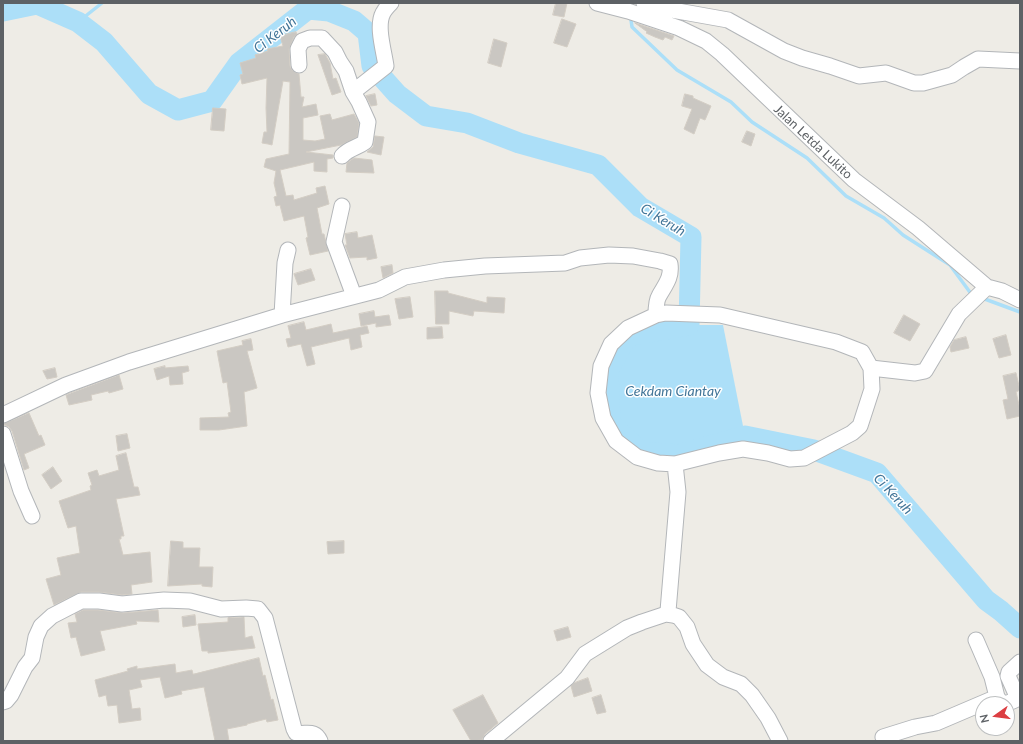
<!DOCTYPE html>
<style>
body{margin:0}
#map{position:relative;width:1023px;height:744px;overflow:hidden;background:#eeece6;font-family:Lato,sans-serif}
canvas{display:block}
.frame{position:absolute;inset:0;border:4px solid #5d6165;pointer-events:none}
.north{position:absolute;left:975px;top:696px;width:40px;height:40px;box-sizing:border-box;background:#fff;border:1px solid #bec0c1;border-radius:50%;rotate:256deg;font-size:11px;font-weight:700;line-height:16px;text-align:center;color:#5d6165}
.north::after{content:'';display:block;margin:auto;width:14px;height:18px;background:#dc3e42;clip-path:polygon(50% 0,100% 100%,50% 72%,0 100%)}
</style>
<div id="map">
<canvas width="1023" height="744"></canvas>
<div class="frame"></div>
<div class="north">N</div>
</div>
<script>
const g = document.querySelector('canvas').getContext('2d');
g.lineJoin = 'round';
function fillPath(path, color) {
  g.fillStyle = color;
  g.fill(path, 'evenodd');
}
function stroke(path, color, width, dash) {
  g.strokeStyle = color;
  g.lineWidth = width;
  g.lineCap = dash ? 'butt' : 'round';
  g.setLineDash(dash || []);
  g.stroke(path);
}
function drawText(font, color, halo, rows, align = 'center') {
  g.font = font + ' Lato,sans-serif';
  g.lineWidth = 3;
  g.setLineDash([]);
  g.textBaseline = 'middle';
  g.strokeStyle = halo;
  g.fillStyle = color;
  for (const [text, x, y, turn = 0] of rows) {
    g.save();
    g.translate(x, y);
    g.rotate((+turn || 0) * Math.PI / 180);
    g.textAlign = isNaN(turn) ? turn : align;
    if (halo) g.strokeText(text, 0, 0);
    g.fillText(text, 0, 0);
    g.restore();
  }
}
fillPath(new Path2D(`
 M689 325H723L745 436 732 445 678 455 641 452 610 423 608 371 628 337Z`), '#acdff8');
stroke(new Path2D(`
 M632 16 631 20 632 27 677 70 731 102 752 122 807 158 846 196 884 218 903 235 950 265 972 295
 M78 22 102 3
 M982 298 1020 312`), '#acdff8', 3.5);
stroke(new Path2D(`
 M3 11 37 4 78 22 104 42 149 94 178 110 212 101 239 63 308 9 329 11 354 21 368 33 372 66 397 94 426 116 467 123 519 143 598 165 640 207 691 237 689 325 627 336 608 371 610 423 641 452 678 455 745 436 814 450 877 473 986 600 1001 611 1020 628`), '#acdff8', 21);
const building = new Path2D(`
 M556 3H567L564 17 553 15Z
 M562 19 576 24 567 47 554 43Z
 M635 23 674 36 672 40 665 37 663 40 655 37 646 33 647 32Z
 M296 32 297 34 294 37 289 49 290 66 292 70 299 74 301 97H304L302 107 316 104 318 115 303 118V140L315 141 325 139 320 116 330 114 332 120 354 114 359 123 357 137 341 145 306 152 333 155V158L327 159V172L314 171V162L280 170 286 196 293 195 294 200 317 193 316 188 325 186 329 204 317 208 322 234H324L328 251 310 255 306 238 308 237 304 216 284 221 280 205 276 206 274 197 277 196 274 183 276 171 264 167 266 159 289 154 290 82 283 81 272 145 268 144 262 143 264 132H267L266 108 267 78 242 84 240 75 243 74 240 63 256 58 255 55 268 51 267 49 283 46 280 36Z
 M494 39 507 43 501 67 488 63Z
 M325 54 330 63 333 79 336 78 341 92 332 95 318 55Z
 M375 94 377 105 371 106 366 96Z
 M685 94 693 96V98L711 106 705 120 700 118 694 134 684 129 692 109 682 106Z
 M213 108 226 109 224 131 211 130Z
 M747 131 755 134 751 146 742 142Z
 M375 136 384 137 381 155 367 152 373 147Z
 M354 158 372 160 374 173 346 172 347 163Z
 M357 232 358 238 372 235 377 258 367 260V257L350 258 345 245H347L345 234Z
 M392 265 393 273 383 278 381 267Z
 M311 269 315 280 298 285 294 274Z
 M435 291H448V293L487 303V297L505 298 504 313 474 311 473 316 449 311V324H436Z
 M410 297 413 317 399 319 395 299Z
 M374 311 375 317 389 315 391 325 376 327V323L361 326 359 314Z
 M904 315 920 324 910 341 894 333Z
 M304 322 306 330 331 324 333 333 367 326 369 333 360 335 362 347 351 350 349 338 311 347 315 364 307 366 301 344 288 347 286 339 291 338 288 326Z
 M442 327 443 338 427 339V328Z
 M1006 335 1011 355 999 358 993 339Z
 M966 337 969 348 951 352 950 347 954 340Z
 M251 339 253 350 247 351 257 388 244 392 247 426 219 430H200V418L229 417 228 413 231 412 227 382 223 383 217 351 243 345 242 341Z
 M165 366V368L188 366 189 371 182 373 183 384 170 385 169 376 157 380 154 369Z
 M55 368 57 377 47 379 43 371Z
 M1016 373 1020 390 1016 392 1020 409V416L1007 419 1003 400 1008 399 1003 376Z
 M119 375 123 389 109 393 108 391 91 395 92 400 69 405 66 395Z
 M29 413 39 436 41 435 45 445 24 454 29 468 24 470 12 431 9 427 3 424Z
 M127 434 130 448 118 451 116 436Z
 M126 453 134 487H138L140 495 116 499 124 536H121V539H119L123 555 150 552 152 582 131 585 132 594 122 595 99 592H81L54 605 46 579 61 575 57 558 80 553 76 526 68 528 59 501 91 490 90 486 92 485 88 473 97 470 99 476 119 470 116 456Z
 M53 467 62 481 51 489 42 475Z
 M171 541 183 542V548H200L199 567H213L212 587 202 586V584L168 586Z
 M344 541V553L328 554 327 542Z
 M83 610H98L123 613 158 610 159 622 136 621 137 624 100 631 105 650 81 656 76 637 71 638 68 623 77 622 75 614Z
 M195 615 196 625 183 627 182 617Z
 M244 617 245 638 252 636 255 648 208 653V651H202L198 624 228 622V618Z
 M568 627 571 637 557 641 554 631Z
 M259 658 263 676 265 675 271 700 273 699 278 720 267 722 266 719 247 724V725L227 729 229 741H215L204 687 181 691 182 694 165 698 160 677 140 680 142 687 129 690 132 709 140 708 141 720 119 723 117 705 108 706 106 695 99 697 95 680 128 671 127 669 137 666V669L175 664 176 673 192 670 193 674Z
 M588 678 592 691 574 697 571 686 574 683Z
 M483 695 498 723 485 734 482 740 471 741 453 710Z
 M601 695 606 712 597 714 592 698Z`);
fillPath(building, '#cac7c2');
stroke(building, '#d3cdc4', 1);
const minor = new Path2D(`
 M597 3 628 11 679 28 706 41 722 54 854 180 918 228 987 287 1002 291 1020 300
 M644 3 672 10 728 20 784 51 802 58 830 66 859 76 886 73 914 83H923L952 75 964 67 978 59 1020 61
 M299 65 298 49 302 41 310 38H322L335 52 340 62 346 71 353 92 359 102 368 122 365 142C357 148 349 148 342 156
 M353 92 386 66C384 51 376 26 383 13 385 9 388 6 391 3
 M342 206 334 242 354 296
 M666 313 720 315 836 342 862 352 871 368 872 389 860 426 852 433 804 458 790 459 768 453 743 449 719 453 675 464 658 463 637 457 616 441 603 418 598 393 601 366 611 344 628 328 656 315Z
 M282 315 379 290 405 277 444 270 485 266 565 263 580 258 609 255 633 256 660 261 670 264C672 278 665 285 659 296 656 301 656 309 656 315
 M871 368 915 373 925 371 959 314 987 287
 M3 415 66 385 129 362 282 315 285 263 288 250
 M3 434 21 491 32 516
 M666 614 668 611 678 492 675 464
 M976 640 992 677 997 697 1001 703H1008L1015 700 1016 694 1008 676 1009 672 1020 662
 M3 702 6 701 11 695 25 667 32 658 36 637 41 626 52 616 81 601H99L122 604 164 600 190 601 221 609 246 608 258 609 265 618 294 729 296 733C306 735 315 729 320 741
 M883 737 915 727 936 723 997 697
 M491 741 567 678 585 654 627 628 642 622 666 614 673 615 679 617 687 627 693 644 707 665 723 677 741 684 752 695 768 718 780 741`);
stroke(minor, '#b3b6b9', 17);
stroke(minor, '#fff', 15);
drawText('13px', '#5d6165', '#fff', [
 ["Jalan Letda Lukito",813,142,43]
]);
drawText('italic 14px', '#437699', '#fff', [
 ["Ci Keruh",275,35,-38],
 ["Ci Keruh",663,220,31],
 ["Cekdam Ciantay",673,391],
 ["Ci Keruh",893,494,47]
]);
</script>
